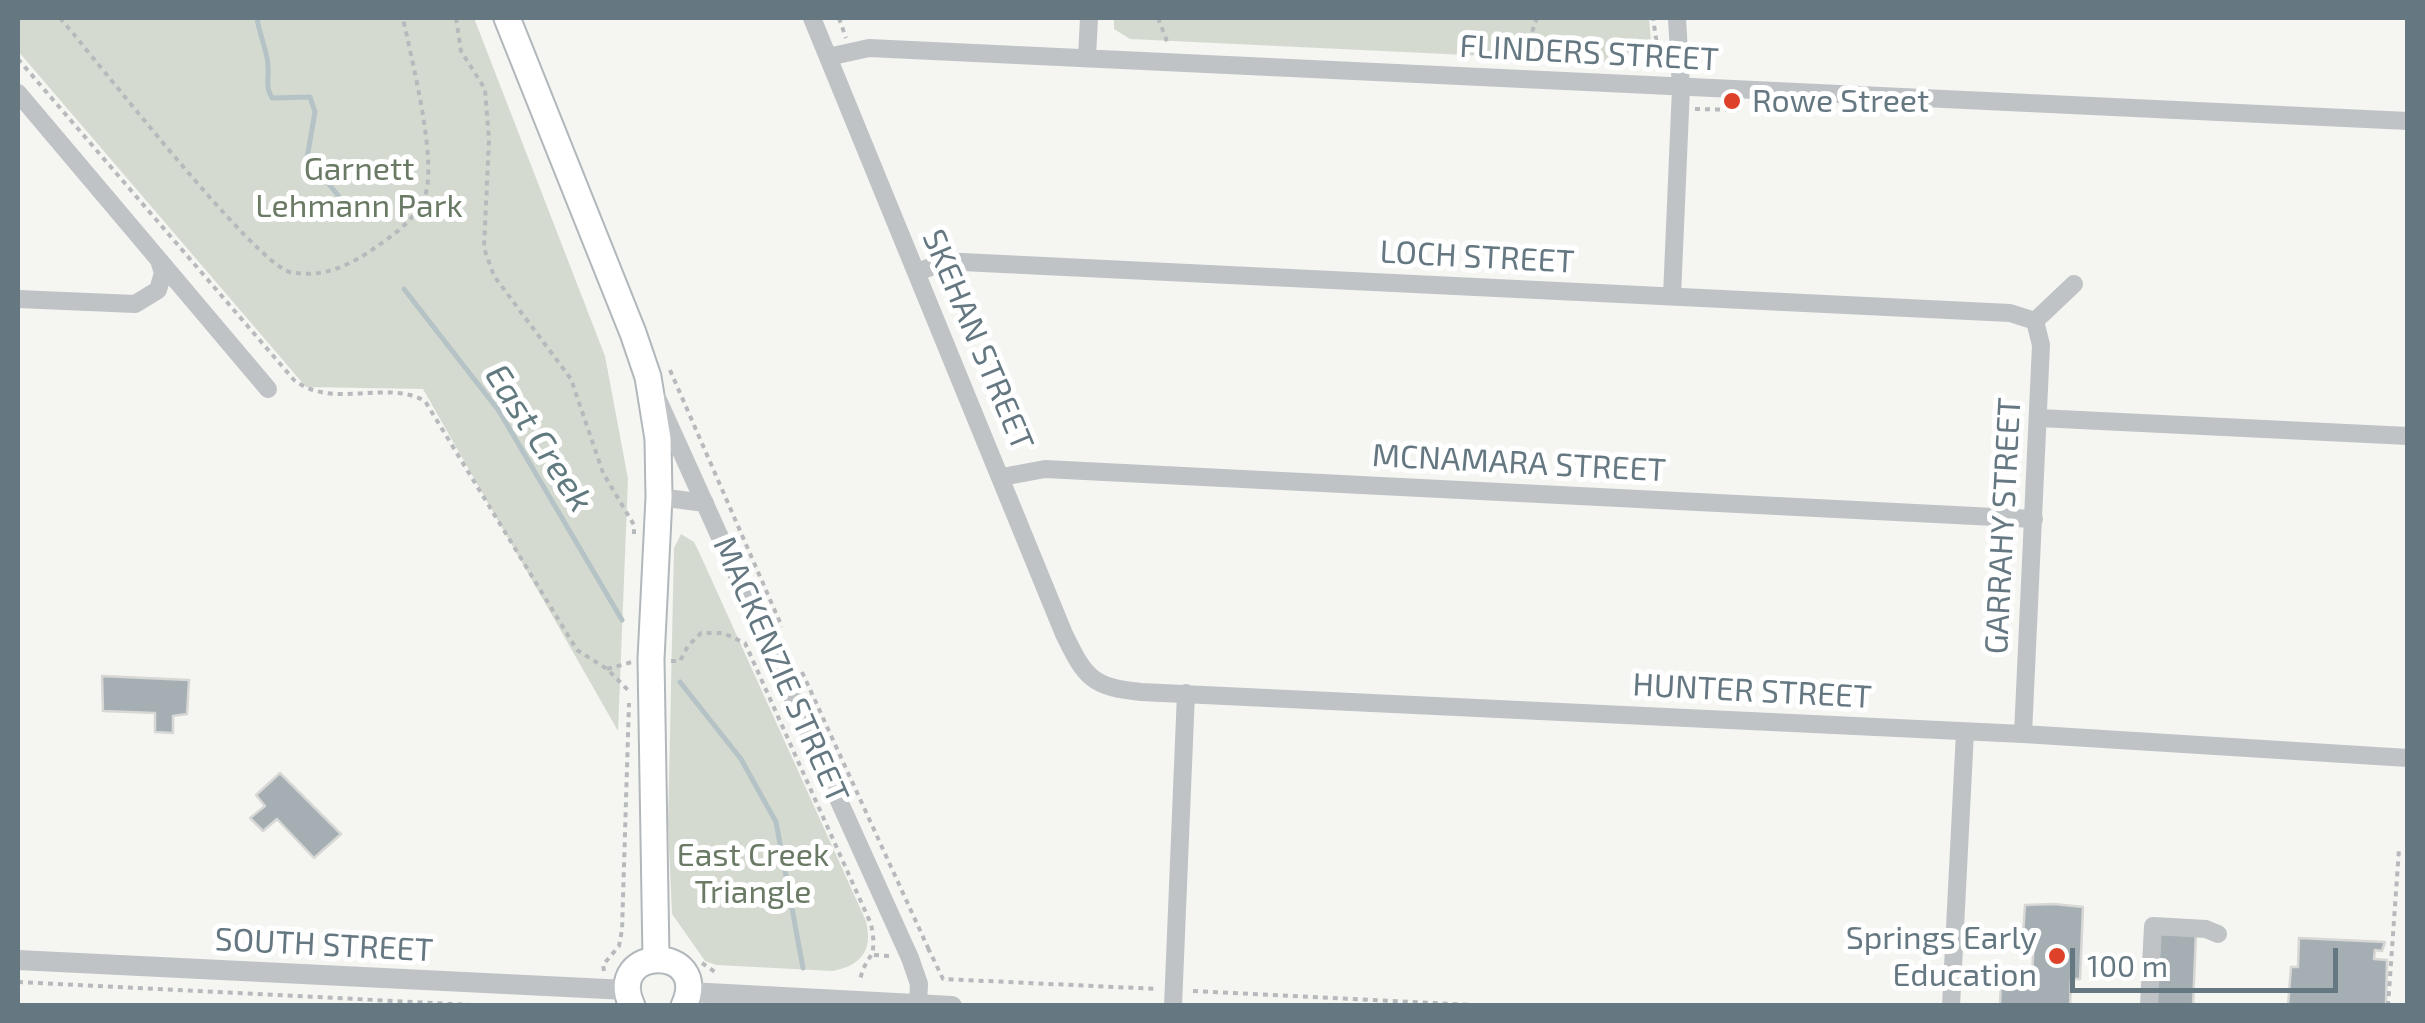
<!DOCTYPE html>
<style>
body{margin:0}
#map{position:relative;width:2425px;height:1023px;overflow:hidden;background:#f5f5f2;font-family:"Exo 2",sans-serif}
canvas{display:block}
.frame{position:absolute;inset:0;border:20px solid #657882;pointer-events:none}
.scale{position:absolute;left:2070px;top:948px;width:268px;height:45px;box-sizing:border-box;border:5px solid #657882;border-top:0;padding-left:12px;font-size:30px;line-height:35px;white-space:nowrap;color:#657882;-webkit-text-stroke:8px #fff;paint-order:stroke}
</style>
<div id="map">
<canvas width="2425" height="1023"></canvas>
<div class="frame"></div>
<div class="scale">100 m</div>
</div>
<script>
const g = document.querySelector('canvas').getContext('2d');
g.lineJoin = 'round';
function fillPath(path, color) {
  g.fillStyle = color;
  g.fill(path, 'evenodd');
}
function stroke(path, color, width, dash) {
  g.strokeStyle = color;
  g.lineWidth = width;
  g.lineCap = dash ? 'butt' : 'round';
  g.setLineDash(dash || []);
  g.stroke(path);
}
function drawText(font, color, halo, rows, align = 'center') {
  g.font = font + ' "Exo 2",sans-serif';
  g.lineWidth = 10;
  g.setLineDash([]);
  g.textBaseline = 'middle';
  g.strokeStyle = halo;
  g.fillStyle = color;
  for (const [text, x, y, turn = 0] of rows) {
    g.save();
    g.translate(x, y);
    g.rotate((+turn || 0) * Math.PI / 180);
    g.textAlign = isNaN(turn) ? turn : align;
    if (halo) g.strokeText(text, 0, 0);
    g.fillText(text, 0, 0);
    g.restore();
  }
}
fillPath(new Path2D(`
 M18 18H474L605 356 628 479 618 731 423 389 306 387 18 51Z
 M1114 18H1649L1651 41 1634 63 1130 39 1114 29Z
 M681 534 694 542 699 552 866 921C873 950 862 965 833 971L716 965 705 961 672 914 668 824 674 548Z`), '#d5dad1');
stroke(new Path2D(`
 M257 18C259 34 268 53 268 66 269 79 265 86 272 98L310 97 315 112 307 158 342 200
 M404 289 499 411 622 620
 M680 682 741 759 776 822 803 968`), '#b5c3c6', 5);
const building = new Path2D(`
 M102 676 189 680 187 714 173 716V733L155 732V713L103 711Z
 M280 773 341 834 314 858 277 819 263 831 250 818 265 806 256 795Z
 M2054 904 2083 907 2080 979H2071L2070 1006 2000 1005 2001 980H2028V977H2032L2034 936 2023 935 2025 905Z
 M2160 932 2196 934 2193 1006H2156Z
 M2299 938 2385 942 2382 951 2375 950 2374 959 2387 960 2386 1006H2288L2291 967H2298Z`);
fillPath(building, '#a5afb3');
stroke(building, '#d7d7d5', 2.5);
const secondary = new Path2D(`
 M507 18 633 333 648 377 658 439 659 497 651 659 656 958
 M632 1006C604 945 712 944 684 1006`);
stroke(secondary, '#b1b7bb', 29);
stroke(new Path2D(`
 M60 18C95 58 254 263 290 272 322 279 351 265 376 247 394 235 414 220 424 199 439 164 411 58 403 18
 M456 18 461 51 485 89 489 140 484 248 494 276 571 379 603 473 634 525V534
 M839 18 846 38
 M1158 18 1168 44
 M18 59 294 380C333 410 386 379 425 401L577 650 607 669 629 691
 M1522 60 1537 18
 M1652 68 1659 59 1653 18
 M1695 109 1737 110V107
 M670 370 782 627
 M671 661H680L688 646 701 633H723L745 643 871 924C879 963 865 952 860 981
 M607 669 632 662
 M802 672 929 950
 M927 951 929 950 943 979 1158 989
 M874 955 889 956
 M702 963 715 972
 M604 971 603 965 619 946 622 930 629 703
 M18 982 494 1006
 M1193 991 1491 1006
 M2388 1006 2399 849`), '#b7babc', 4, [5, 5]);
stroke(new Path2D(`
 M812 18 1064 634C1085 677 1091 687 1141 692L2023 734 2408 758
 M828 57 869 48 2408 121
 M1087 57 1089 18
 M18 93 268 389
 M917 272 939 264 962 262 2010 313 2035 321
 M1672 296 1681 88 1677 18
 M18 299 135 304 158 290 163 273 159 260
 M2035 321 2074 284
 M658 400 910 958 919 984 918 1004
 M2039 418 2408 436
 M1002 477 1045 469 2034 519
 M659 497 705 503
 M2023 734 2041 345 2035 321
 M1173 1006 1186 693
 M1951 1006 1965 732
 M2149 1006 2153 926 2206 929 2218 934`), '#bfc3c6', 18);
stroke(new Path2D(`
 M18 960 627 990
 M689 992 952 1006`), '#bfc3c6', 20);
stroke(secondary, '#fff', 25);
for (const [x, y, r, color] of [
 [1732,101,10,"#de4129"],
 [2057,956,10,"#de4129"]
]) {
  const dot = new Path2D();
  dot.arc(x, y, r, 0, 2 * Math.PI);
  g.fillStyle = color;
  g.fill(dot);
  stroke(dot, '#fff', 4);
}
drawText('32px', '#657882', '#fff', [
 ["FLINDERS STREET",1589,53,3],
 ["LOCH STREET",1477,257,3],
 ["SKEHAN STREET",978,340,67],
 ["MCNAMARA STREET",1519,463,3],
 ["GARRAHY STREET",2003,526,-87],
 ["MACKENZIE STREET",781,670,66],
 ["HUNTER STREET",1752,691,3],
 ["SOUTH STREET",324,945,3]
]);
drawText('32px', '#657882', '#fff', [
 ["Rowe Street",1752,101],
 ["Springs Early",2037,938,"right"],
 ["Education",2037,975,"right"]
], 'left');
drawText('32px', '#6a7a64', '#fff', [
 ["Garnett",359,169],
 ["Lehmann Park",359,206],
 ["East Creek",753,855],
 ["Triangle",753,892]
]);
drawText('italic 35px', '#617a7f', '#fff', [
 ["East Creek",539,438,57]
]);
</script>
